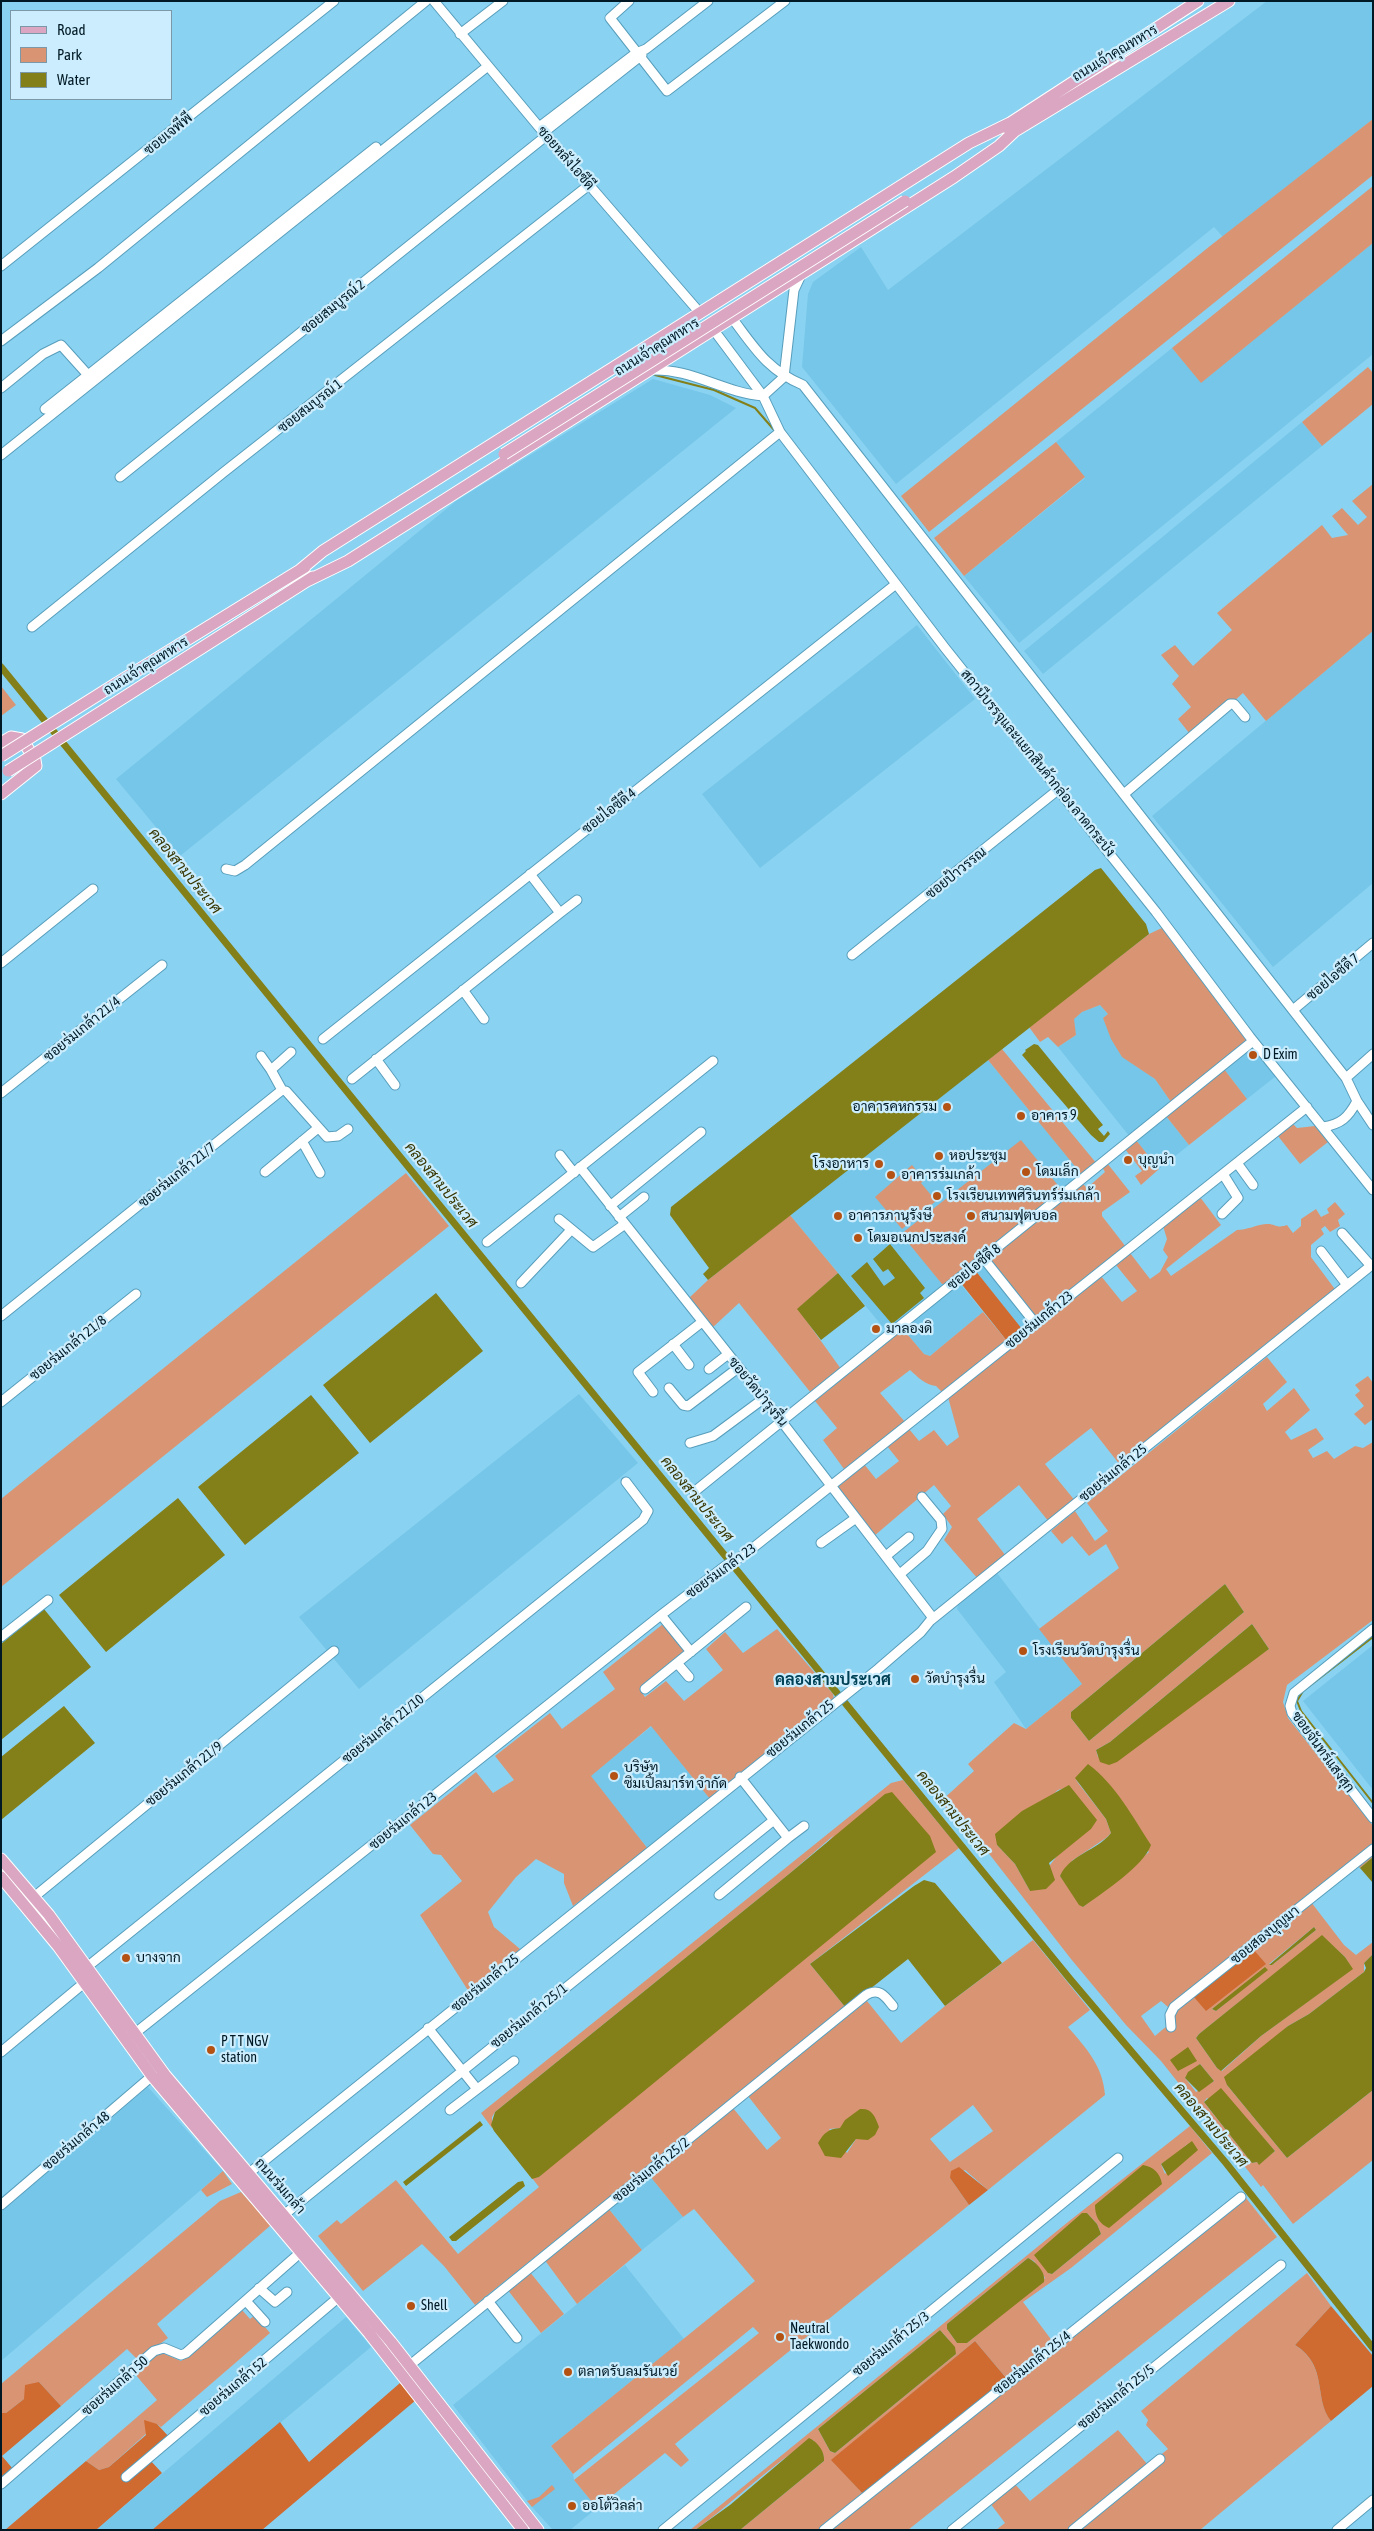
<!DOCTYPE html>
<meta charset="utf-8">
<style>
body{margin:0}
#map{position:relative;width:1374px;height:2531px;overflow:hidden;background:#8ad2f1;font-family:"Asap Condensed",sans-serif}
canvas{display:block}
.frame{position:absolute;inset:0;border:2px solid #001925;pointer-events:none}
.legend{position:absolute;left:10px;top:10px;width:162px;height:90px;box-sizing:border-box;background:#cbedfd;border:1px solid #7a98a7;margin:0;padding:6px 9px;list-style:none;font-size:15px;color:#001925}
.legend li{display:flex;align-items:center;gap:10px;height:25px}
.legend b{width:25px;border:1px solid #7a98a7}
</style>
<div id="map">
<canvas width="1374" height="2531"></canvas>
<div class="frame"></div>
<ul class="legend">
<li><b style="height:6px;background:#daa6c2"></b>Road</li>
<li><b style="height:14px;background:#d99573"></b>Park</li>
<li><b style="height:14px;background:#837f19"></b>Water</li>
</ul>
</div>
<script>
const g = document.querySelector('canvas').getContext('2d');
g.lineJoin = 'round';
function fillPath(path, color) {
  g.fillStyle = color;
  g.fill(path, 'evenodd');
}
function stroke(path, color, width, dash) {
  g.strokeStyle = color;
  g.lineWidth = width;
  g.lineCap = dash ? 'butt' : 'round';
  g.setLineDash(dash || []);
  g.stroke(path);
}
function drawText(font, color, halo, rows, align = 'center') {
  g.font = font + ' "Asap Condensed",Sarabun,sans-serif';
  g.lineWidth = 4.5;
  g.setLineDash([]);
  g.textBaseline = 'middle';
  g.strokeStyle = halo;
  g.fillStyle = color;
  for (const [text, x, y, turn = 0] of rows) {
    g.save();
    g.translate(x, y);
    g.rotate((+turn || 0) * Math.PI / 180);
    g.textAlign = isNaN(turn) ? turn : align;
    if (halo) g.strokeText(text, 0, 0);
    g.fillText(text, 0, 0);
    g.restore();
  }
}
fillPath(new Path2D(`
 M1267 1H1373V119L1223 237 1214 227 896 484 802 367 808 294 813 282 861 247 888 290Z
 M1373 243V354L1019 643 964 576 1085 478 1056 442 1172 348 1201 382Z
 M653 379 710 395 736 408 180 856 116 779 456 501Z
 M1302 422 1322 446 1043 674 1024 651Z
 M917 625 975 699 760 868 702 794Z
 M1373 631V883L1273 967 1152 816Z
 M1100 1005 1108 1014 1103 1018 1122 1056 1155 1079 1171 1102 1130 1137 1058 1047 1076 1035 1073 1019 1082 1012Z
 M1252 1045 1276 1076 1247 1099 1224 1069Z
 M988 1060 1084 1177 888 1333 790 1215Z
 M1166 1116 1189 1145 1159 1169 1136 1140Z
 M984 1263 1032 1322 1022 1329 975 1270Z
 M958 1281 983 1312 930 1356 924 1354 903 1329Z
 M579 1394 638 1463 359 1689 299 1617Z
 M997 1573 1082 1684 1026 1729 994 1682 1006 1672 957 1609 958 1605Z
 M1373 1645V1790L1303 1701Z
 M652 1726 710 1799 648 1849 590 1776Z
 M148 2087 223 2171 1 2361V2212Z
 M649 2175 683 2217 642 2250 608 2208Z
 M625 2265 684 2339 551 2446 573 2474 574 2480 597 2508 570 2530H553L532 2507 453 2405Z
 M346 2317 371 2347 152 2530H96Z`), '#75c6e9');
fillPath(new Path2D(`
 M1373 119V175L929 532 901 496 1210 246Z
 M1373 186V243L1201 383 1172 348Z
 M1368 367 1373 373V404L1322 446 1302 422Z
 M1056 442 1085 477 964 576 934 538Z
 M1373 484V631L1266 721 1243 693 1193 738 1178 719 1191 707 1172 684 1179 676 1161 655 1175 645 1193 666 1232 630 1217 613 1322 525 1332 538 1348 535 1332 516 1342 508 1358 525 1367 517 1352 501Z
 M1 686 16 705 1 716Z
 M1164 927 1251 1039 1171 1102 1155 1079 1122 1057 1111 1039 1103 1018 1108 1014 1100 1005 1082 1012 1074 1019 1076 1035 1058 1047 1048 1037 1040 1042 1029 1027 1149 934Z
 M1002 1049 1097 1164 1082 1175 988 1060Z
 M1224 1069 1247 1099 1189 1145 1166 1116Z
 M1293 1124 1297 1128 1315 1126 1328 1142 1300 1164 1278 1136Z
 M1021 1140 1061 1189 946 1284H942L901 1234Z
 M1136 1140 1159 1169 1141 1185 1135 1176 1142 1171 1125 1149Z
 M1107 1163 1130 1192 1102 1212V1216L1126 1247 1035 1319 987 1259 1082 1183 1087 1188 1105 1172 1102 1167Z
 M912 1165 924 1180 921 1183 936 1201 902 1229 875 1197Z
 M406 1173 449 1226 1 1587V1499Z
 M1200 1197 1221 1225 1166 1269 1171 1276 1237 1230C1247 1230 1256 1225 1266 1224 1275 1223 1276 1229 1287 1225L1293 1233 1301 1226V1219L1316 1209 1321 1217 1329 1213 1327 1209 1335 1202 1345 1214 1338 1220 1340 1226 1330 1232 1325 1226 1321 1229 1324 1234 1311 1245V1257L1337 1292 1120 1465 1091 1428 1045 1464 1076 1502 1049 1522 1019 1485 977 1519 1006 1556 978 1579 944 1540 952 1527 943 1514 951 1506 934 1485 874 1536 837 1487 864 1464 876 1479 899 1461 887 1446 909 1429 919 1441 934 1430 947 1446 959 1437 948 1397 1101 1276 1122 1302 1137 1291 1116 1265 1130 1253 1150 1279 1160 1272 1168 1257 1163 1250 1167 1239 1163 1226Z
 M790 1215 838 1273 798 1309 841 1369 811 1393 739 1303 712 1328 689 1298 708 1280Z
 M983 1312 1007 1341 942 1392 936 1386C925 1385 918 1377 910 1370L880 1393 905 1422 844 1469 823 1440 837 1428 815 1401 903 1329 924 1354 930 1356Z
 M1267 1357 1287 1382 1263 1404 1267 1411 1294 1388 1310 1410 1285 1432 1291 1440 1316 1428 1324 1439 1308 1450 1313 1458 1327 1451 1334 1459 1355 1446 1363 1448 1373 1442V1620L1287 1685 1283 1702 1288 1718 1373 1826V1857L1360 1868 1357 1865 1311 1902 1344 1945 1356 1955 1373 1942V1954L1364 1963V1972L1309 2014 1288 2026 1227 2085 1287 2158 1373 2090V2160L1293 2224 1263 2185 1261 2187 1161 2061 1126 2025 1071 1959 976 1837 940 1802 974 1771 968 1764 1014 1723 1026 1729 1082 1684 1039 1629 1119 1568 1106 1544 1089 1556 1072 1536 1062 1544 1051 1531 1075 1511 1095 1541 1108 1531 1087 1503ZM1225 1584 1244 1612 1089 1741 1071 1718V1712ZM1252 1624 1269 1649 1098 1757 1096 1750 1110 1742ZM1075 1779 1149 1852 1083 1907 1060 1876 1073 1860 1106 1838 1111 1833 1106 1819ZM1065 1788 1057 1856 1030 1891 1015 1864 997 1845 1058 1790ZM1314 1927 1316 1930 1272 1965 1269 1964ZM1322 1936 1345 1957 1352 1969 1261 2036 1222 2071 1217 2068 1196 2038 1199 2034ZM1267 1969 1216 2011 1212 2009ZM1161 2001 1168 2007V2025L1155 2036 1141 2016ZM1200 2064 1214 2081 1196 2092 1185 2078ZM1207 2098 1258 2132 1275 2151 1259 2164 1257 2162 1252 2163 1207 2106 1204 2102Z
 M1368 1376 1373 1383V1419L1365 1425 1354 1414 1364 1406 1355 1395 1360 1391 1355 1385Z
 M668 1620 691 1647 640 1690 645 1697 666 1681 684 1701 723 1670 706 1649 725 1632 743 1653 777 1629 833 1694 834 1699 710 1799 651 1726 591 1776 648 1849 573 1906 564 1883V1874L536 1859 516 1877 488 1912 494 1927 520 1949 469 1992 420 1915 462 1881 441 1855 433 1854 410 1825 476 1772 493 1793 514 1780 495 1756 550 1713 562 1729 615 1689 603 1672Z
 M903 1780 959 1848 810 1964 846 2008 475 2305 444 2266 422 2244 363 2291 318 2236 337 2220 341 2224 396 2180 458 2254 539 2187 532 2178 539 2177 545 2171 834 1835 789 1874 495 2112 492 2117V2128L481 2113 891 1783Z
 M1033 1940 1090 2010 1068 2027C1086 2048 1103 2066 1105 2095L988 2190 965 2170 950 2178 969 2205 675 2444 689 2460 681 2467 665 2453 597 2508 574 2480 759 2333 753 2327 573 2474 551 2446 755 2281 694 2209 683 2217 649 2175 733 2108 767 2150 781 2138 748 2096 867 2001 901 2043 945 2006ZM973 2105 993 2131 950 2162 930 2139ZM840 2128 856 2139 847 2153 829 2129Z
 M1190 2126 1212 2153 1071 2268 1023 2302 1053 2342 1007 2379 975 2341 832 2460 864 2495 820 2530H740L824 2461 823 2454 813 2440C770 2464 736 2501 695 2530H690L1068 2222ZM1188 2143 1165 2174 1161 2164 1180 2152ZM1087 2213 1097 2224 1101 2234 1052 2274 1048 2273ZM1028 2258 1034 2261 1045 2278 967 2343H957L947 2329V2324ZM940 2330 948 2339 956 2354 835 2453 830 2451 818 2429Z
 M223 2171 232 2184 207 2197 201 2190Z
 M241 2192 271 2225 157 2324 168 2338 138 2360 127 2349 61 2406 39 2382 24 2399 6 2413H1V2384L220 2201Z
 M1246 2198 1277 2237 908 2530H828Z
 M608 2208 642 2250 577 2304 544 2259Z
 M529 2271 564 2314 541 2333 507 2289Z
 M1307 2273 1331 2306 1295 2345C1329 2367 1313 2398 1331 2421L1200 2530H996L1005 2523 990 2503 1014 2483 1030 2501 1118 2430 1148 2465 1168 2449 1146 2425 1148 2420 1141 2411Z
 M242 2310 250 2319 255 2315 270 2333 161 2427 157 2424 109 2467 99 2470 86 2461 157 2400 135 2374 160 2352 181 2361Z
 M552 2485 555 2489 532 2507 527 2501 539 2497Z`), '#d99573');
fillPath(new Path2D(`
 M975 1270 1022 1329 1007 1341 960 1282Z
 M1253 1949 1266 1964 1206 2011 1193 1996Z
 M959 2167 988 2190 969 2205 950 2178 951 2171Z
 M1331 2306 1373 2356V2386L1331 2421C1313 2399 1329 2366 1295 2345Z
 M975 2341 1007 2379 864 2495 831 2460Z
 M39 2382 61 2406 2 2456 13 2469 1 2478V2413H6L24 2399 25 2385Z
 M400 2383 416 2400 262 2530H152L280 2422 309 2462Z
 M144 2420 157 2424 171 2439 149 2459 162 2473 96 2530H5L86 2461 99 2470 109 2467 146 2435Z`), '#cf6a31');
fillPath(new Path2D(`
 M1101 868 1146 924 1149 934 708 1280 703 1274 709 1268 670 1215 671 1207 1095 870Z
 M1034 1044 1038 1045 1103 1125 1098 1129 1104 1136 1108 1131 1110 1134 1103 1142H1099L1091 1135 1022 1055 1026 1051 1025 1050Z
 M890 1244 925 1288 920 1293 924 1298 892 1324 851 1276 867 1262 884 1286 895 1278 888 1269 883 1272 873 1259Z
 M838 1273 865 1306 821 1340 797 1309Z
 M436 1293 483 1351 370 1443 323 1385Z
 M311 1395 359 1453 245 1545 198 1487Z
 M178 1498 225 1555 106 1652 59 1595Z
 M1225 1584 1244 1612 1089 1741 1071 1718V1712Z
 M44 1609 91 1667 1 1740V1644Z
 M1252 1624 1269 1649 1117 1762 1109 1765 1100 1762 1096 1750 1110 1742Z
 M64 1706 95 1743 1 1820V1757Z
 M1088 1764C1116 1785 1132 1816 1151 1845 1143 1867 1102 1893 1083 1907L1079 1905 1060 1876C1070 1854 1097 1851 1111 1833L1106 1819 1075 1778Z
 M1069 1785 1097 1820 1091 1829 1049 1863 1055 1880 1046 1889 1030 1891 1015 1864 997 1845 995 1834 1022 1811Z
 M892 1792 930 1836 936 1852 539 2177 532 2179 494 2131 491 2125 495 2112 789 1874 885 1794Z
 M1373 1857V1883L1360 1868Z
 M924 1880 935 1883 1002 1963 945 2006 908 1959 846 2008 810 1964 914 1886Z
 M1314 1927 1316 1930 1272 1965H1269Z
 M1322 1935 1345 1957 1353 1969 1261 2036 1221 2071 1217 2068 1196 2038 1199 2034Z
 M1373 1954V2090L1287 2158 1227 2085 1224 2077 1288 2026 1309 2014 1364 1972 1366 1968 1364 1963Z
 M1265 1967 1268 1970 1216 2011 1212 2009Z
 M1188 2047 1197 2061 1178 2071 1170 2060Z
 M1200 2064 1214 2081 1199 2092 1185 2078 1188 2072Z
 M1221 2088 1275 2151 1259 2165 1257 2162 1252 2163 1204 2102Z
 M860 2109C872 2108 875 2116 879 2127L875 2135 868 2140 856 2139 841 2158 825 2156 818 2143C824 2133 828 2129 840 2128L845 2120Z
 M480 2121 483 2125 406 2186 403 2182Z
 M1192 2141 1198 2150 1168 2176 1161 2164Z
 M1143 2165C1154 2167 1160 2173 1162 2184L1109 2228C1099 2224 1095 2216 1095 2205Z
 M523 2181 525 2186 456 2241H452L449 2237 518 2182Z
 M1082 2213H1087L1097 2224 1101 2234 1052 2274 1048 2273 1034 2255Z
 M1028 2258C1036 2262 1046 2272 1044 2282L967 2343H957L947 2329V2324Z
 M940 2330 955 2347 956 2354 835 2453 830 2451 818 2429Z
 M809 2438C818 2442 825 2452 824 2461L740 2530H695L730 2505Z`), '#837f19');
stroke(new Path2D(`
 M655 375 714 390 755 408 775 431
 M1373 1637 1303 1691 1297 1701 1301 1711 1373 1803`), '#837f19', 2);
stroke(new Path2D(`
 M1 667 1070 1979 1226 2163 1373 2348`), '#837f19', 7);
const minor = new Path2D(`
 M434 1 539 127 700 313
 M629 1 610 18 667 91 785 1
 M460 34 503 1
 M539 127 636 53 646 49 708 1
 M543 133 642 55
 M1 266 334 1
 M732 318C754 347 767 370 803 385L1346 1078 1357 1101 1373 1125
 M713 329 763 396 780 432 945 648 1156 912 1250 1037 1373 1190
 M1 341 98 268 426 1
 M651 370C691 368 724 393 763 396L784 377 794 290 801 275
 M1 388 43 354 61 345 88 375
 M45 409 376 147
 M1 455 488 66
 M120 477 546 136
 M32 627 224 472 589 185
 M1124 794 1230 704H1234L1245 717
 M226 869 235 871 245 865 780 432
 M560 913 577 900
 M852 955 1059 789
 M1 963 93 889
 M463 990 484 1019
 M1293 1010 1373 943
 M323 1039 896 584
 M261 1056 271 1070
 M376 1059 395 1085
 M1346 1078 1373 1054
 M352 1079 560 913 530 874
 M282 1090 271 1070 291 1052
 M1 1093 162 965
 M1323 1127C1341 1124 1348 1118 1357 1101
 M302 1141 320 1173
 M560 1155 574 1173
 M1237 1163 1253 1185
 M580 1167 779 1418 933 1618
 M265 1172 318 1128
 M610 1206 701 1132
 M1222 1214 1238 1198 1223 1174
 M619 1217 644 1197
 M559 1219 593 1247 625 1224
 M1342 1233 1371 1266
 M487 1242 713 1061
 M1321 1251 1347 1285
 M984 1259 1035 1323
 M521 1283 571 1230
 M1 1316 282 1090 286 1091 327 1137 338 1136 348 1129
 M673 1344 689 1365
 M709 1369 727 1355
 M669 1388 683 1405 688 1406 738 1368
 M653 1392 638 1372 702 1322
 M1 1402 136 1294
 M690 1443 713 1436 763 1399
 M694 1492 1253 1041
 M821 1543 856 1518
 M886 1556 909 1537
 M900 1574 927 1551 942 1529 941 1520 922 1497
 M661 1615 691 1652
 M1373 1629 1294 1693 1290 1706 1292 1713 1373 1818
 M1 1637 48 1600
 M689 1677 677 1663 746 1607
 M645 1689 677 1663
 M788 1838 804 1826
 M719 1895 788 1838 740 1777
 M34 1897 334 1651
 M87 1967 643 1520 648 1511 626 1482
 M1171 2027 1170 2015 1174 2007 1373 1849
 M428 2028 477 2089
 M134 2034 661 1615 725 1566 744 1555 1307 1107
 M1 2052 84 1983
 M450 2110 514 2061
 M249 2173 878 1669 921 1632 930 1621 1373 1264
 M1 2205 152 2076
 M285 2214 774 1820
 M259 2288 275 2302 287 2292
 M246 2301 265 2322
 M488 2301 517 2338
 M410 2365 866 1995C879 1987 885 1996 893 2006
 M126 2477 339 2297
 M1 2484 154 2351 164 2348 181 2355 186 2353 301 2252
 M663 2530 1118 2158
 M824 2530 1241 2197
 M952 2530 1281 2265
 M1073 2530 1160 2459
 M1337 2530 1373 2500`);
const major = new Path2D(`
 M1004 127 1198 1
 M1010 134 1229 1
 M300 570 323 551 969 143 1010 123
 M307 581 348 561 954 177 999 146 1016 130
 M117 683 305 567
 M112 705 313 577
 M1 743 11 737 22 739 35 760 36 766 1 794
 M1 1859 49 1915 165 2075 391 2342 538 2530
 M1 1877 58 1946 152 2076 369 2333 523 2530`);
stroke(minor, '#579ebc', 11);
stroke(major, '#fff', 13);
stroke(minor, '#fff', 9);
stroke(major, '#daa6c2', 11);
const majorBridge = new Path2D(`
 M504 454 905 201
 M1 756 117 683
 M8 771 112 705`);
stroke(majorBridge, '#fff', 13, []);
stroke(majorBridge, '#daa6c2', 11);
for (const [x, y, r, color] of [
 [1253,1055,5,"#b45214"],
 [947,1107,5,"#b45214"],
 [1021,1116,5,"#b45214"],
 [939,1156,5,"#b45214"],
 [1128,1160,5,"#b45214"],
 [879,1164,5,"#b45214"],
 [1026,1172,5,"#b45214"],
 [891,1175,5,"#b45214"],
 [937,1196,5,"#b45214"],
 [838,1216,5,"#b45214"],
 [971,1216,5,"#b45214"],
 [858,1238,5,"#b45214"],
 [876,1329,5,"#b45214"],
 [1023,1651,5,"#b45214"],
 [915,1679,5,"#b45214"],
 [614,1776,5,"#b45214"],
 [126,1958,5,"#b45214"],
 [211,2050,5,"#b45214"],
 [411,2306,5,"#b45214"],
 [780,2337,5,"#b45214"],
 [568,2372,5,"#b45214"],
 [572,2506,5,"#b45214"]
]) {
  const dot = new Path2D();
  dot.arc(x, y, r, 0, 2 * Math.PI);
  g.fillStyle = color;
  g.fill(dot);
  stroke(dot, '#cbedfd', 2);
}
drawText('14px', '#001925', '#cbedfd', [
 ["ถนนเจ้าคุณทหาร",1115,53,-31],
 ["ซอยเจพีพี",168,134,-39],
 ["ซอยหลังไอซีดี",566,158,49],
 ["ซอยสมบูรณ์ 2",333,307,-39],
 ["ถนนเจ้าคุณทหาร",657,347,-32],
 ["ซอยสมบูรณ์ 1",310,406,-38],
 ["ถนนเจ้าคุณทหาร",146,666,-32],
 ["สถานีบรรจุและแยกสินค้ากล่อง ลาดกระบัง",1038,763,51],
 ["ซอยไอซีดี 4",609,811,-38],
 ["ซอยป้าวรรณ",956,873,-39],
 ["ซอยไอซีดี 7",1333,977,-40],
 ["ซอยร่มเกล้า 21/4",82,1029,-39],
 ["ซอยร่มเกล้า 21/7",177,1175,-39],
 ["ซอยไอซีดี 8",974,1267,-39],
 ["ซอยร่มเกล้า 23",1039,1320,-39],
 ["ซอยร่มเกล้า 21/8",68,1348,-39],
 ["ซอยวัดบำรุงรื่น",758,1392,51],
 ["ซอยร่มเกล้า 25",1113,1473,-39],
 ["ซอยร่มเกล้า 23",721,1571,-36],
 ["ซอยร่มเกล้า 21/10",383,1729,-39],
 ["ซอยร่มเกล้า 25",800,1729,-39],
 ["ซอยจันทร์แสงสุก",1323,1752,54],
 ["ซอยร่มเกล้า 21/9",184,1774,-39],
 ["ซอยร่มเกล้า 23",403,1821,-39],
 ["ซอยสองบุญมา",1265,1935,-39],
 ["ซอยร่มเกล้า 25",485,1983,-39],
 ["ซอยร่มเกล้า 25/1",529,2016,-39],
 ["ซอยร่มเกล้า 48",76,2141,-40],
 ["ซอยร่มเกล้า 25/2",651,2170,-39],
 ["ถนนร่มเกล้า",280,2186,49],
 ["ซอยร่มเกล้า 25/3",891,2344,-39],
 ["ซอยร่มเกล้า 25/4",1032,2363,-38],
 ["ซอยร่มเกล้า 50",115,2386,-41],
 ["ซอยร่มเกล้า 52",233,2387,-40],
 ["ซอยร่มเกล้า 25/5",1116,2397,-39]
]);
drawText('14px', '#001925', '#cbedfd', [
 ["D Exim",1263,1055],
 ["อาคารคหกรรม",937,1107,"right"],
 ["อาคาร 9",1031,1116],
 ["หอประชุม",949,1156],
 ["บุญนำ",1138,1160],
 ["โรงอาหาร",869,1164,"right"],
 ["โดมเล็ก",1036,1172],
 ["อาคารร่มเกล้า",901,1175],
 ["โรงเรียนเทพศิรินทร์ร่มเกล้า",947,1196],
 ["อาคารภานุรังษี",848,1216],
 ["สนามฟุตบอล",981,1216],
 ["โดมอเนกประสงค์",868,1238],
 ["มาลองดิ",886,1329],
 ["โรงเรียนวัดบำรุงรื่น",1033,1651],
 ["วัดบำรุงรื่น",925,1679],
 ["บริษัท",624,1768],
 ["ซิมเปิ้ลมาร์ท จำกัด",624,1784],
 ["บางจาก",136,1958],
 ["P T T NGV",221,2042],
 ["station",221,2058],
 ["Shell",421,2306],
 ["Neutral",790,2329],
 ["Taekwondo",790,2345],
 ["ตลาดรับลมรันเวย์",578,2372],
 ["ออโต้วิลล่า",582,2506]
], 'left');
drawText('italic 15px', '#373500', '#cbedfd', [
 ["คลองสามประเวศ",185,871,51],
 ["คลองสามประเวศ",441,1185,51],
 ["คลองสามประเวศ",697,1499,51],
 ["คลองสามประเวศ",953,1813,51],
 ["คลองสามประเวศ",1211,2125,50]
]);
drawText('bold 16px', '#004156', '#cbedfd', [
 ["คลองสามประเวศ",833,1680]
]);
</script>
